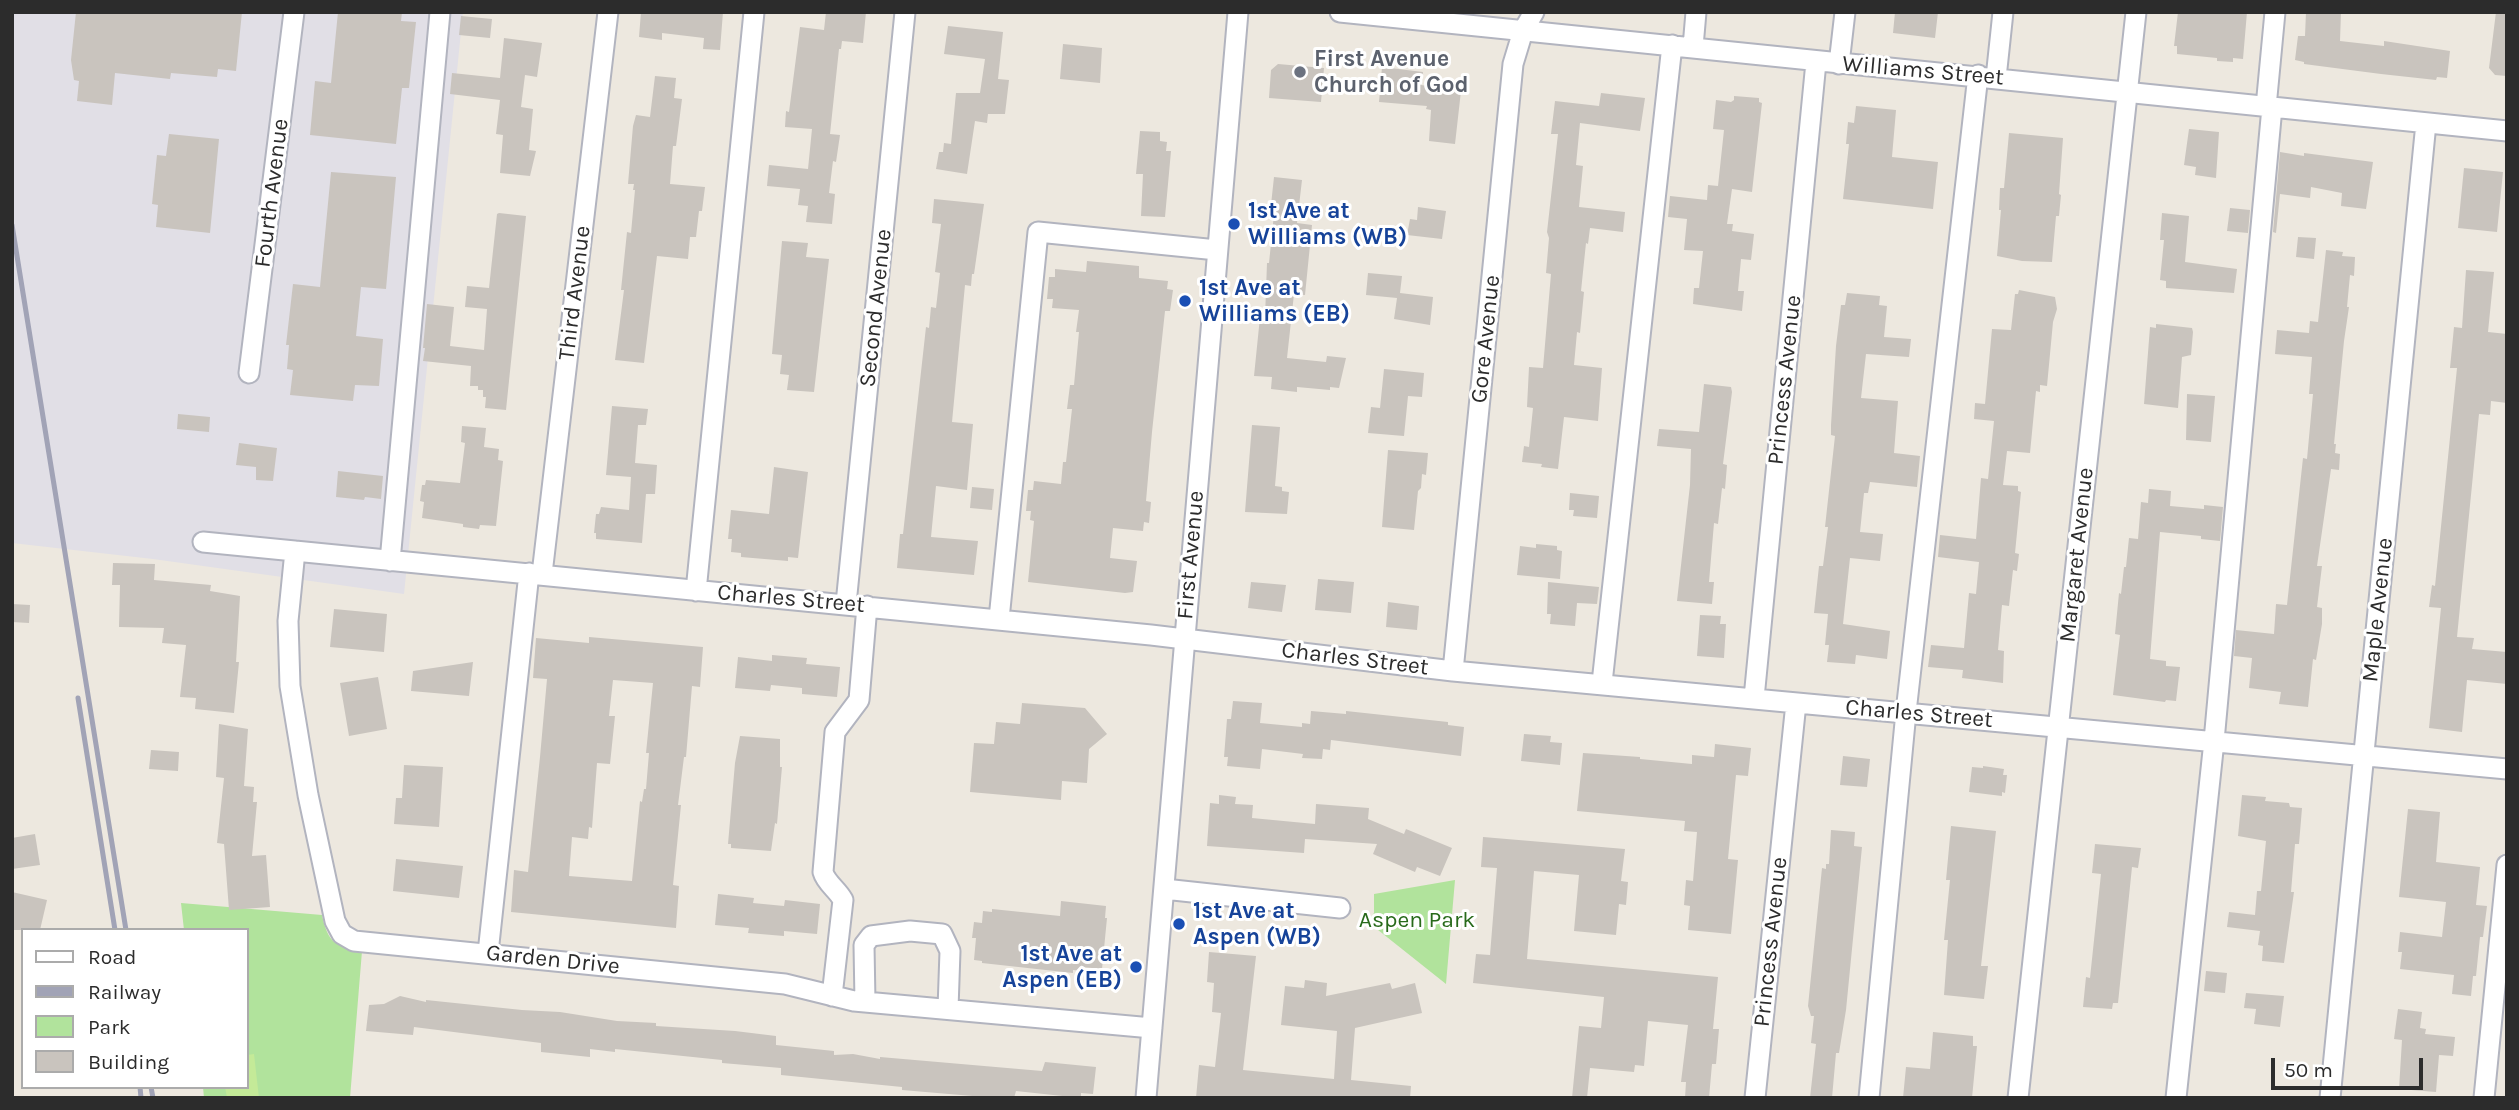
<!DOCTYPE html>
<style>
body{margin:0}
#map{position:relative;width:2519px;height:1110px;overflow:hidden;background:#ede8df;font-family:Karla,sans-serif}
canvas{display:block}
.frame{position:absolute;inset:0;border:14px solid #2c2c2c;pointer-events:none}
.legend{position:absolute;left:21px;top:928px;width:228px;height:161px;box-sizing:border-box;background:#fff;border:2px solid #ababab;margin:0;padding:9px 12px;list-style:none;font-size:21px;color:#2c2c2c}
.legend li{display:flex;align-items:center;gap:14px;height:35px}
.legend b{width:35px;border:2px solid #ababab}
.scale{position:absolute;left:2271px;top:1058px;width:152px;height:32px;box-sizing:border-box;border:4px solid #2c2c2c;border-top:0;padding-left:9px;font-size:21px;line-height:24px;white-space:nowrap;color:#2c2c2c;-webkit-text-stroke:5px #fff;paint-order:stroke}
</style>
<div id="map">
<canvas width="2519" height="1110"></canvas>
<div class="frame"></div>
<ul class="legend">
<li><b style="height:9px;background:#fff"></b>Road</li>
<li><b style="height:9px;background:#a1a3b6"></b>Railway</li>
<li><b style="height:19px;background:#b1e39c"></b>Park</li>
<li><b style="height:19px;background:#c9c4be"></b>Building</li>
</ul>
<div class="scale">50 m</div>
</div>
<script>
const g = document.querySelector('canvas').getContext('2d');
g.lineJoin = 'round';
function fillPath(path, color) {
  g.fillStyle = color;
  g.fill(path, 'evenodd');
}
function stroke(path, color, width, dash) {
  g.strokeStyle = color;
  g.lineWidth = width;
  g.lineCap = dash ? 'butt' : 'round';
  g.setLineDash(dash || []);
  g.stroke(path);
}
function drawText(font, color, halo, rows, align = 'center') {
  g.font = font + ' Karla,sans-serif';
  g.lineWidth = 6;
  g.setLineDash([]);
  g.textBaseline = 'middle';
  g.strokeStyle = halo;
  g.fillStyle = color;
  for (const [text, x, y, turn = 0] of rows) {
    g.save();
    g.translate(x, y);
    g.rotate((+turn || 0) * Math.PI / 180);
    g.textAlign = isNaN(turn) ? turn : align;
    if (halo) g.strokeText(text, 0, 0);
    g.fillText(text, 0, 0);
    g.restore();
  }
}
fillPath(new Path2D(`
 M12 12H463L404 594 153 559 12 543Z`), '#e1dfe6');
fillPath(new Path2D(`
 M1455 880 1446 984 1368 922 1374 913V894Z
 M181 903 322 915C328 943 335 946 362 951L350 1098H204L203 1087H247V930H184Z`), '#b1e39c');
fillPath(new Path2D(`
 M254 1054 259 1098H227L225 1087H247V1055Z`), '#c4ea98');
fillPath(new Path2D(`
 M76 12H242L236 71 218 69 217 77 171 73 170 79 115 73 112 105 77 101 79 81 74 80 71 60Z
 M338 12H402L401 21 416 22 409 88H402L396 144 310 135 315 81 331 83Z
 M641 12H723L720 50 703 49 704 38 662 33V40L639 37Z
 M826 12H866L863 43 842 41 841 49H839L830 134 840 135 836 162 833 161 829 193 835 194 832 224 806 222 808 206 798 205 800 189 767 186 769 165 808 169 812 129 785 127 786 111 789 112 800 27 824 30Z
 M1895 12H1938L1935 38 1893 33Z
 M2178 12H2247L2243 59 2233 58V62L2217 61V58L2177 54V46H2174Z
 M2306 12H2341L2340 41 2384 46V41L2450 51 2447 78 2437 77 2436 80 2381 74 2304 64V62L2295 60 2298 36H2305Z
 M2496 12H2507V76L2495 75 2489 68Z
 M461 16 492 19 490 38 459 35Z
 M948 26 1003 32 998 79 1009 80 1005 114H988L987 123 975 121 967 174 936 169 939 152H943L944 143 951 144 956 93H980L985 59 944 54Z
 M504 38 542 43 537 77 525 75 521 107 533 109 529 150 536 151 530 176 500 173 503 135 496 134 500 100 450 94 452 73 500 78Z
 M1063 44 1102 48 1100 83 1060 79Z
 M1278 64 1324 68 1321 102 1269 98 1271 70Z
 M1382 67 1423 72 1421 85 1461 91 1455 144 1429 141 1431 110 1426 109 1427 106 1379 102Z
 M655 76 676 78 674 98 682 99 676 146H673L670 184 705 187 702 211H699L696 237H690L688 259 657 256 644 363 615 360 624 290H621L627 232 631 233 635 190H633L634 184H628L633 126 636 115 650 117Z
 M1601 93 1645 98 1640 131 1580 123 1576 165 1583 166 1579 207 1625 212 1623 232 1590 228 1588 244 1586 243 1581 291 1584 292 1580 333 1577 332 1574 365 1602 368 1598 421 1564 417 1558 469 1541 467 1542 464 1522 462 1524 446 1529 447 1533 408 1527 407 1529 367 1543 368 1551 274 1546 273 1549 238 1547 232 1558 134H1551L1555 101 1599 106Z
 M1734 96 1759 98V102L1762 103 1752 192 1732 189 1727 224H1733L1732 231 1754 234 1751 260 1741 259 1738 291H1744L1742 311 1693 304 1694 288H1699L1703 251 1684 250 1687 219 1668 217 1670 196 1707 200 1708 185 1718 186 1724 130 1713 129 1716 100 1731 102 1734 100Z
 M1856 106 1896 110 1892 157 1938 162 1933 209 1843 199 1849 144H1846L1848 122 1854 123Z
 M2189 129 2219 132 2216 178 2195 175 2196 167 2184 165Z
 M1140 131 1160 132V141L1167 142 1166 151H1171L1165 217 1141 216 1143 174H1136Z
 M2009 133 2063 138 2059 194 2061 195 2059 216H2056L2052 262 2022 261 1997 256 2001 210H1999L2000 188H2004Z
 M169 134 219 139 210 233 156 227 158 205 152 204 157 155 166 156Z
 M2280 152 2304 156V153L2373 162 2366 209 2341 206 2342 193 2311 187 2310 198 2280 194 2276 233 2273 232Z
 M2464 168 2503 172 2497 232 2458 228Z
 M331 172 396 177 386 289 361 287 356 336 383 339 379 386 355 385 353 401 290 395 293 370 287 369 289 345H286L293 284 320 287Z
 M1274 177 1302 180 1297 223 1312 225 1305 295 1294 294 1287 358 1326 362 1327 356 1346 358 1339 388 1330 387V390L1297 387V392L1271 389 1272 377 1254 376 1260 317H1265L1267 263H1269L1274 214H1270Z
 M934 199 984 204 974 274H972L971 286 965 285 952 422 973 424 967 490 936 486 931 537 978 541 974 575 897 568 900 534H903L926 327 929 328 931 307 936 308 940 273 935 272 941 224 932 223Z
 M1418 207 1446 211 1442 239 1407 235 1410 219 1417 220Z
 M2230 208 2250 210 2248 233 2227 231Z
 M499 213 526 216 506 410 485 408 486 397H483V390H478V386H470L471 366 423 361 425 348H423L427 304 454 307 450 346 484 350 487 309 465 307 467 286 489 288 497 214Z
 M2162 213 2189 216 2185 262 2237 269 2234 293 2166 288V281L2160 280 2164 240H2160Z
 M2298 237 2316 238 2314 259 2296 257Z
 M782 241 808 243 806 257 829 259 814 392 787 390 789 375 780 374 782 355 772 354Z
 M2326 250 2343 252 2342 256 2355 257 2354 276 2350 275 2347 307H2349L2344 341 2334 444H2336L2335 453 2340 454 2339 470 2331 469 2317 566H2322L2317 607 2322 608V624L2316 660 2313 659 2308 707 2279 704 2281 692 2249 688 2252 658 2234 656 2236 630 2274 634 2276 604 2287 605 2303 458 2307 459 2313 394H2309L2312 357 2275 354 2277 330 2309 333 2310 321 2318 322Z
 M1087 261 1139 266V278L1168 281 1167 289 1173 290 1170 311H1165L1152 432 1146 501 1151 502 1149 523 1144 522 1143 531 1113 528 1110 558 1137 561 1133 592 1125 593 1028 582 1034 521 1030 520 1031 511H1026L1028 490H1033L1034 481 1061 484 1063 462H1066L1072 409H1067L1070 385H1074L1079 332H1076L1079 310 1052 308 1053 299H1047L1049 277H1055V269L1086 272Z
 M2466 270 2494 272 2488 332 2507 334V403L2491 401 2490 415 2479 414 2457 637 2474 638 2472 649 2507 652V684L2467 680 2462 732 2429 728 2441 608 2429 607 2432 585 2435 586 2457 368H2450L2454 327 2462 328Z
 M1368 273 1402 276 1400 293 1433 297 1430 325 1394 319 1397 298 1366 295Z
 M2019 290 2055 297 2057 309 2053 322 2047 386 2040 385V392L2036 391 2030 453 2007 451 2003 485 2018 486V491L2021 492 2015 553 2019 554 2017 571 2013 570 2009 606 2002 605 1998 650 2004 651 2003 683 1962 678 1963 670 1928 667 1931 645 1964 648 1969 593 1976 594 1979 562 1938 557 1940 535 1976 539 1981 478 1988 479 1994 421 1974 419 1975 403 1985 404 1992 329 2011 330 2015 294H2018Z
 M1847 293 1880 296 1879 305 1887 306 1884 337 1911 339 1909 357 1866 354 1861 398 1898 401 1894 453 1920 456 1917 487 1870 482 1868 493H1864L1860 532 1883 534 1880 561 1850 558 1843 624 1890 631 1887 659 1856 655 1855 664 1827 662 1829 645H1825L1828 614 1814 613 1819 566H1823L1828 527H1825L1835 436 1831 435V425L1836 346 1841 305H1845Z
 M2156 324 2192 328 2193 332 2191 355 2182 357 2178 408 2144 404 2150 327 2156 328Z
 M1384 369 1424 373 1422 397 1408 396 1404 436 1368 433 1371 407 1380 408Z
 M1704 384 1731 387 1732 392 1723 464 1727 465 1725 489 1722 488 1718 524 1714 523 1709 582H1714L1712 604 1677 601 1690 485 1691 449 1657 446 1659 429 1699 432Z
 M2187 394 2215 396 2211 442 2186 440Z
 M612 406 648 409 646 425H638L635 463 657 465 655 494H646L642 543 596 539V533H594L596 514H599L601 507 629 510 631 477 606 475Z
 M178 414 210 417 209 432 177 429Z
 M1252 425 1280 427 1275 486 1282 487V491L1289 492 1287 514 1245 512Z
 M462 426 486 428 484 447 499 449 498 460 503 461 496 526 480 525 479 529 463 527V524L422 518 424 502 420 501 422 485H425L426 480 460 483 465 443 461 442Z
 M239 443 277 448 273 481 256 480V467L236 465Z
 M1388 450 1428 453 1426 475 1422 474 1421 488 1418 491 1414 530 1382 527Z
 M774 467 808 472 798 558 788 557V561L741 557V553L731 552 732 539H728L731 510 769 514Z
 M338 471 383 476 381 499 365 497 364 500 336 497Z
 M972 487 994 489 992 510 970 508Z
 M2149 489 2171 491 2170 506 2204 509V505L2223 507 2220 541 2201 539V536L2160 532 2150 659 2166 661V666L2180 667 2176 701 2166 700 2165 702 2113 695 2120 635 2115 634 2119 593 2121 594 2124 567H2126L2129 538 2138 539 2141 502 2148 503Z
 M1570 493 1599 496 1597 518 1573 516 1574 510H1569Z
 M1536 544 1557 546V550L1562 551 1560 579 1517 575 1520 546 1536 548Z
 M113 563 155 564 154 580 211 585 210 591 240 596 236 662H239L234 713 195 709 196 698 180 697 186 645 162 643 164 628 119 627 120 585H112Z
 M1318 579 1354 582 1351 613 1315 610Z
 M1251 582 1286 585 1282 612 1248 608Z
 M1548 582 1599 587 1597 604 1577 603 1575 626 1550 624 1551 614H1547Z
 M1388 602 1419 606 1417 630 1386 627Z
 M12 604 30 605 29 623 12 622Z
 M334 609 387 614 384 652 330 647Z
 M1700 615 1721 616 1720 624H1726L1724 658 1697 656Z
 M589 637 703 647 700 687 692 686 686 757H684L678 805H681L673 885 679 886 676 928 511 912 514 870 528 872 540 757 547 679 533 678 536 638 589 643ZM613 680 653 683 646 753H649L646 789H644L642 802 640 801 632 881 569 876 572 837 588 839 589 827 592 828 597 763 610 764 615 716H609Z
 M772 655 807 658 806 664 840 667 837 697 802 694V688L771 685 770 691 735 688 738 657 772 661Z
 M473 662 469 696 411 691 413 671Z
 M378 677 387 729 349 736 340 683Z
 M1233 701 1262 703 1260 723 1302 727V723L1310 724 1311 711 1346 714V711L1448 722V725L1464 727 1461 756 1331 740 1330 750 1323 749 1322 759 1302 758 1303 754 1262 749 1260 769 1227 766 1228 757H1224L1227 719H1231Z
 M1022 703 1085 708 1107 734 1089 749 1087 783 1062 781 1061 800 970 792 974 743 994 744 996 722 1020 724Z
 M219 724 248 729 244 786 254 787 253 802H257L252 856 266 855 270 907 229 910 224 844 217 843 224 778 216 777Z
 M1524 734 1551 736 1550 742 1562 743 1560 765 1521 761Z
 M740 736 780 739V767H782L777 824 775 823 771 851 731 848V844H728L735 763Z
 M1715 744 1751 748 1748 776 1736 775 1728 859 1738 860 1731 934 1688 930 1690 906 1684 905 1686 880 1693 881 1697 832 1684 831 1685 821 1577 811 1583 753 1640 757V759L1692 764V755L1714 757Z
 M151 750 179 752 178 771 149 769Z
 M1843 756 1870 759 1867 787 1840 785Z
 M404 765 443 767 439 827 394 824 396 798H402Z
 M1983 766 2004 769 2003 775H2007L2005 793 2002 792V796L1969 792 1972 767 1983 768Z
 M1219 795 1236 797 1235 804 1253 805 1252 818 1315 824 1316 804 1369 808 1368 819 1404 834 1406 829 1452 848 1440 876 1417 867 1415 872 1373 854 1377 844 1305 839 1304 853 1207 846 1210 803 1219 804Z
 M2242 795 2266 797 2265 801 2289 803 2290 807 2302 808 2299 844H2295L2291 892H2294L2284 963 2262 961 2263 946 2258 945 2260 931 2227 927 2229 912 2255 915 2257 891H2261L2266 841 2238 836Z
 M2408 809 2440 812 2436 862 2480 867 2476 905 2487 906 2483 937H2480L2476 976H2473L2471 996 2452 994 2454 975 2400 969 2402 952H2398L2400 932 2442 937 2446 902 2399 897Z
 M1951 826 1996 831 1981 966H1988L1984 999 1944 995 1948 940H1944L1950 880H1946Z
 M1831 830 1855 832 1854 846 1862 847 1846 1010 1839 1053H1836L1832 1098H1810L1816 1044 1811 1043 1814 1016H1811L1808 1006 1822 868 1826 869V864H1829Z
 M35 834 40 865 12 869V838Z
 M1483 837 1625 849 1621 881 1628 882 1626 905 1619 904 1616 935 1574 931 1579 875 1534 871 1527 959 1718 977 1713 1029H1719L1716 1064H1712L1709 1098H1685L1686 1082H1681L1688 1025 1648 1021 1644 1066 1635 1065 1634 1072 1590 1068 1587 1098H1572L1579 1026 1601 1028 1604 997 1473 983 1476 954 1490 955 1497 868 1481 867Z
 M2095 844 2141 848 2138 868 2132 867 2118 1003H2113L2112 1009 2083 1007 2086 977 2090 978 2101 874 2092 873Z
 M396 859 463 866 459 898 393 891Z
 M12 892 47 900 40 930H12Z
 M718 894 754 898 753 903 784 906 785 900 820 904 817 934 784 931V936L748 933 749 928 715 925Z
 M1061 901 1106 906 1105 918H1107L1102 969 1082 967V971L1073 970V973L982 963V961L974 960 976 938H972L974 922 982 923 983 911 992 912V909L1060 916Z
 M1209 952 1256 956 1243 1070 1334 1079 1337 1031 1281 1025 1285 986 1304 988 1305 980 1327 983 1326 996 1390 983 1392 989 1415 983 1422 1013 1355 1028 1351 1080 1411 1086 1410 1098H1196L1199 1065 1215 1067 1221 1013 1212 1012 1214 983 1207 982Z
 M2206 971 2227 973 2225 993 2204 991Z
 M2246 993 2284 996 2280 1027 2254 1024 2256 1009 2244 1008Z
 M400 996 426 1002V1000L522 1010 560 1012 617 1021 656 1023V1026L735 1031 776 1036V1045L834 1051V1055L853 1054 880 1059V1057L1042 1071 1045 1062 1096 1067 1093 1094 1081 1093V1098L1016 1091 1014 1098H996L902 1090V1087L781 1075V1068L722 1063V1060L615 1049V1052L590 1049V1057L541 1052V1043L414 1027 413 1035 366 1031 369 1005 384 1004Z
 M2398 1009 2422 1012 2420 1028 2426 1029 2425 1034 2455 1037 2453 1056 2439 1055 2436 1092 2399 1089 2402 1040 2394 1039Z
 M1933 1032 1973 1036V1046H1977L1972 1098H1903L1906 1067 1930 1069Z`), '#c9c4be');
const minor = new Path2D(`
 M1340 12 2507 131
 M1693 47 1696 12
 M1839 64 1845 12
 M1996 78 2003 12
 M2266 107 2275 12
 M249 373 294 12
 M203 542 1151 635 1453 671 2507 769
 M295 551 288 621 290 686 308 795 335 921 342 934 354 941 785 984 854 1001 1152 1028
 M390 561 440 12
 M542 574 608 12
 M696 591 754 12
 M846 604 905 12
 M999 619 1038 232 1217 250
 M1453 671 1513 64 1523 31 1534 12
 M1602 683 1672 45
 M1754 698 1816 62
 M1164 889 1340 908
 M488 953 529 573
 M832 996 843 900C837 889 826 883 823 872L835 732 859 700 867 606
 M865 1002 864 945 871 936 910 931 942 934 950 951 948 1009
 M1146 1098 1238 12
 M1755 1098 1796 703
 M1869 1098 1906 712 1978 75
 M2018 1098 2136 12
 M2176 1098 2214 741 2272 107
 M2330 1098 2426 123
 M2484 1098 2507 865`);
stroke(minor, '#b2b4bf', 23);
stroke(minor, '#fff', 19);
stroke(new Path2D(`
 M12 225 126 930
 M78 698 115 930
 M140 1087 141 1098
 M151 1087 153 1098`), '#a1a3b6', 5);
for (const [x, y, r, color] of [
 [1300,72,7,"#6b7280"],
 [1234,224,7,"#1a4fb4"],
 [1185,301,7,"#1a4fb4"],
 [1179,924,7,"#1a4fb4"],
 [1136,967,7,"#1a4fb4"]
]) {
  const dot = new Path2D();
  dot.arc(x, y, r, 0, 2 * Math.PI);
  g.fillStyle = color;
  g.fill(dot);
  stroke(dot, '#fff', 2.5);
}
drawText('bold 23px', '#5b616d', '#fff', [
 ["First Avenue",1314,59],
 ["Church of God",1314,85]
], 'left');
drawText('23px', '#2c2c2c', '#fff', [
 ["Williams Street",1923,71,5],
 ["Fourth Avenue",272,193,-83],
 ["Third Avenue",575,293,-83],
 ["Second Avenue",876,308,-84],
 ["Gore Avenue",1486,339,-84],
 ["Princess Avenue",1785,380,-84],
 ["First Avenue",1191,555,-85],
 ["Margaret Avenue",2077,555,-84],
 ["Charles Street",791,599,5],
 ["Maple Avenue",2378,610,-84],
 ["Charles Street",1355,659,7],
 ["Charles Street",1919,714,5],
 ["Princess Avenue",1771,942,-84],
 ["Garden Drive",553,960,6]
]);
drawText('bold 23px', '#164399', '#fff', [
 ["1st Ave at",1248,211],
 ["Williams (WB)",1248,237],
 ["1st Ave at",1199,288],
 ["Williams (EB)",1199,314],
 ["1st Ave at",1193,911],
 ["Aspen (WB)",1193,937],
 ["1st Ave at",1122,954,"right"],
 ["Aspen (EB)",1122,980,"right"]
], 'left');
drawText('23px', '#286a1b', '#fff', [
 ["Aspen Park",1417,920]
]);
</script>
